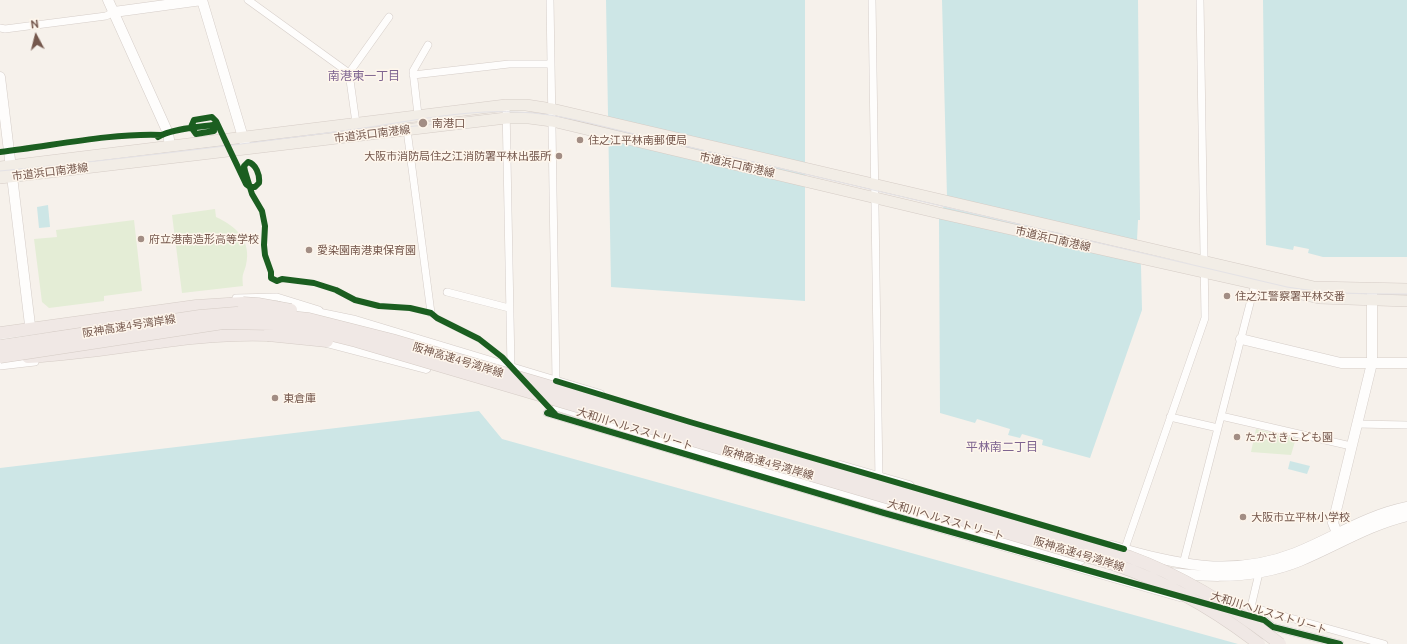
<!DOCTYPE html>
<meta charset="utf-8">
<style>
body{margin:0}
#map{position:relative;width:1407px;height:644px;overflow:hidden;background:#f6f1eb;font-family:Ubuntu,sans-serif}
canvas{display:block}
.north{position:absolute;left:16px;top:16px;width:40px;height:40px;-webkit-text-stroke:3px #fef6ec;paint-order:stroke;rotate:353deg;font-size:11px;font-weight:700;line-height:16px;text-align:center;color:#74574c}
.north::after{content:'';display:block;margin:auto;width:14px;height:18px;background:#74574c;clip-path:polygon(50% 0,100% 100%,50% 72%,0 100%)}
</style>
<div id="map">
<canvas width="1407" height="644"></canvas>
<div class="north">N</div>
</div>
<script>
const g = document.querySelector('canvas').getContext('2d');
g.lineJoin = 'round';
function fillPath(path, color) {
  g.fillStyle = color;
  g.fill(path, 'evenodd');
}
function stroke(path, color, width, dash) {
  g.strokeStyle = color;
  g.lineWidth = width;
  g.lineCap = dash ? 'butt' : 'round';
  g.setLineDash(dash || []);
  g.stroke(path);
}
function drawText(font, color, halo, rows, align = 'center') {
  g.font = font + ' Ubuntu,"Noto Sans JP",sans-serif';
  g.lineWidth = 3;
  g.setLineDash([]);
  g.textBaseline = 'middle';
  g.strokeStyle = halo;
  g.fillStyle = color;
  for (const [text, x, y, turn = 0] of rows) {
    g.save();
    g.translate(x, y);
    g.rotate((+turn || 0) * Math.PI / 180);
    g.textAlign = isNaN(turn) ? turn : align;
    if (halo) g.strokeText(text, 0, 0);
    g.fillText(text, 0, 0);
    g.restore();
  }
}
fillPath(new Path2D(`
 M215 209 216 217C236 226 252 241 246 265 243 276 242 273 243 286L182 293 172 215Z
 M134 220 142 291 104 296V301L49 308 42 302 34 239 57 237 56 230Z
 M1256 429 1296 438 1291 455 1251 452Z`), '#e4edd6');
fillPath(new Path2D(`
 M606 0H805V301L611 287Z
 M942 0H1138L1140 220H1138L1137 240 1141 266 1142 310 1090 458 1042 445 1043 440 1022 434 1020 438 1008 435 1010 429 977 419 975 423 940 413 939 219 947 197Z
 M1263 0H1407V257H1323L1308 253 1309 249 1294 246 1293 250 1266 245Z
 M48 205 50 227 39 228 37 207Z
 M479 411 502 439 1238 644H0V468Z
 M1290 461 1310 466 1307 474 1288 469Z`), '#cde6e6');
const street = new Path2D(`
 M248 0 349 73 356 123
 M550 0 556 381 554 385
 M872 0 879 482
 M0 28 5 29 106 16 114 12
 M349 73 389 17
 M413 75 509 64H551
 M506 105 511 368
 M418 115 413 71 428 45
 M407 130 431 313
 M447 292 509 308
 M236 298 277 297 319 310
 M0 366 35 362
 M547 413 884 513 1181 598
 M1221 416 1351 446
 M1170 417 1218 428
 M1357 424 1407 425
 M1123 554 1205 318 1200 0
 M1183 564 1255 284
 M1259 573 1251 607 1384 644
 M1247 616 1264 620 1273 627 1340 644`);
const secondary = new Path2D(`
 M108 0 168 133 170 146
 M202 0 245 144
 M114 12 202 0
 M0 77 30 325
 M284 309 316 313 355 321 600 395
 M4 338 46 333
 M1241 339 1341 363H1407
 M319 340 426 368
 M558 406 718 456 1080 560
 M840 466 909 486
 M1337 533 1333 523 1372 363V292
 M1112 546C1175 564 1231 578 1295 553 1335 537 1364 516 1407 507
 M1135 569C1192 576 1246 583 1300 561 1336 546 1369 525 1407 516`);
const primary = new Path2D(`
 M0 167 506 105H526L552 109 1314 287 1407 289
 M0 178 506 118H529L552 121 939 213 1319 298 1407 301`);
const highway = new Path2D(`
 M0 333 196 306 243 303
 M28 357C109 353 187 332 268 335`);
stroke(street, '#d5cdc8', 8);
stroke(secondary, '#d5cdc8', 11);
stroke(primary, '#d5ccc6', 12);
stroke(highway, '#d5ccc6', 13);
stroke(street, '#fefdfc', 7);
stroke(secondary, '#fefdfc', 10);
stroke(primary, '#f2ede6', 11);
stroke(highway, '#f0e8e5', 12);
stroke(new Path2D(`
 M388 129 462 121
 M0 171C114 160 228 146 342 131 398 124 461 109 517 112 557 113 596 125 634 134L1287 287C1327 294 1366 294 1407 294`), '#e4e2e5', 1);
const highwayBridge = new Path2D(`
 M243 303 258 304 291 310
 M268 335 327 341
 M0 346 200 316 236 313 271 315 309 319 392 340 1130 557C1185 577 1234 608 1280 644
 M0 357 223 323 275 324 312 330 356 341 1113 564C1167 582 1214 609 1259 644`);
stroke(highwayBridge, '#d5ccc6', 13, []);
stroke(highwayBridge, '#f0e8e5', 12);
stroke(new Path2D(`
 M158 137C170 129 198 127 213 125L214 131 196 134 191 127 194 120 212 117 216 121 246 184 250 187H255L259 183C260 175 256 164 248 162L244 166 245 171 252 194 262 211 265 226 264 245 265 255 271 272V278L277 281 282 279 314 283 336 290 355 300 379 306 410 308 431 313 437 318 479 339 502 357 555 414
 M0 152C53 146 108 133 162 135
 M556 381 690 422 1124 549
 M547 413 884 513 1264 620 1273 627 1340 644`), '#1b5e20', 6);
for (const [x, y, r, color] of [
 [423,123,5,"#a28d84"],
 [580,140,4,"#a28d84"],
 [559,156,4,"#a28d84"],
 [141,239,4,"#a28d84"],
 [309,250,4,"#a28d84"],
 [1227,296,4,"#a28d84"],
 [275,398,4,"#a28d84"],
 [1237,437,4,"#a28d84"],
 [1243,517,4,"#a28d84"]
]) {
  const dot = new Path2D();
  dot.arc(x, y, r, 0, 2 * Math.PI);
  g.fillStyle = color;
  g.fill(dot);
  stroke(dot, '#fef6ec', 1.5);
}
drawText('11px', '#74574c', '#fef6ec', [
 ["南港口",432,123],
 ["住之江平林南郵便局",588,140],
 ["大阪市消防局住之江消防署平林出張所",551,156,"right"],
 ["府立港南造形高等学校",149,239],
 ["愛染園南港東保育園",317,250],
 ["住之江警察署平林交番",1235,296],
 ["東倉庫",283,398],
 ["たかさきこども園",1245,437],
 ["大阪市立平林小学校",1251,517]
], 'left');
drawText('11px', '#74574c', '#fef6ec', [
 ["市道浜口南港線",372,134,-7],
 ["市道浜口南港線",737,165,13],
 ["市道浜口南港線",50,172,-7],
 ["市道浜口南港線",1053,239,13],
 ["阪神高速4号湾岸線",129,326,-9],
 ["阪神高速4号湾岸線",458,360,17],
 ["大和川ヘルスストリート",635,429,17],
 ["阪神高速4号湾岸線",768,463,16],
 ["大和川ヘルスストリート",946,520,16],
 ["阪神高速4号湾岸線",1079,554,17],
 ["大和川ヘルスストリート",1269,613,17]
]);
drawText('12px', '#7e6490', '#fef6ec', [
 ["南港東一丁目",364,76],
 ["平林南二丁目",1002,447]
]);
</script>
